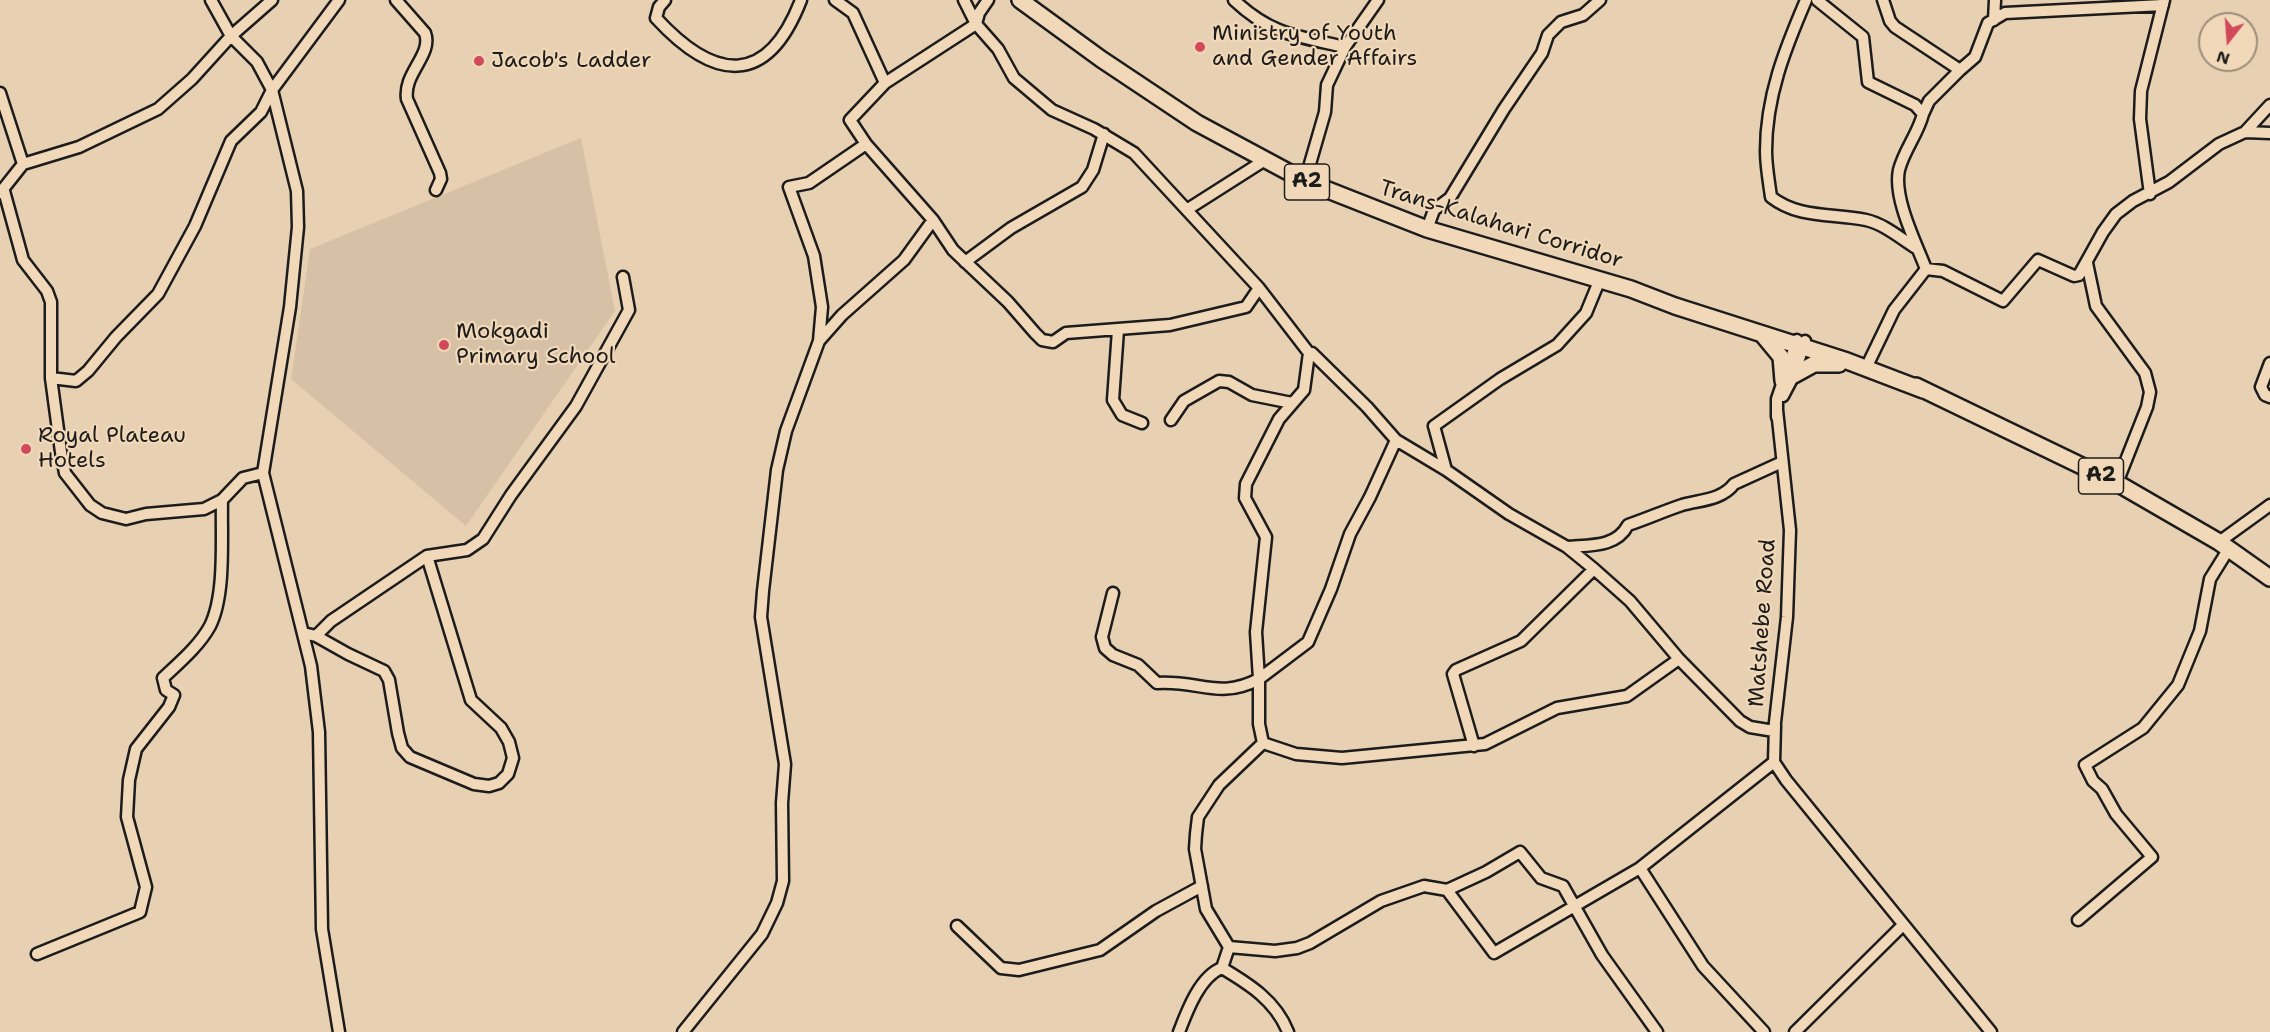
<!DOCTYPE html>
<style>
body{margin:0}
#map{position:relative;width:2270px;height:1032px;overflow:hidden;background:#e8d0b2;font-family:"Shantell Sans",sans-serif}
canvas{display:block}
.north{position:absolute;left:2198px;top:12px;width:60px;height:60px;box-sizing:border-box;background:#f0d8b8;border:2px solid #9b8d7a;border-radius:50%;rotate:197deg;font-size:16px;font-weight:700;line-height:24px;text-align:center;color:#1c1c1c}
.north::after{content:'';display:block;margin:auto;width:21px;height:27px;background:#d1495b;clip-path:polygon(50% 0,100% 100%,50% 72%,0 100%)}
</style>
<div id="map">
<canvas width="2270" height="1032"></canvas>
<div class="north">N</div>
</div>
<script>
const g = document.querySelector('canvas').getContext('2d');
g.lineJoin = 'round';
function fillPath(path, color) {
  g.fillStyle = color;
  g.fill(path, 'evenodd');
}
function stroke(path, color, width, dash) {
  g.strokeStyle = color;
  g.lineWidth = width;
  g.lineCap = dash ? 'butt' : 'round';
  g.setLineDash(dash || []);
  g.stroke(path);
}
function drawText(font, color, halo, rows, align = 'center') {
  g.font = font + ' "Shantell Sans",sans-serif';
  g.lineWidth = 4.5;
  g.setLineDash([]);
  g.textBaseline = 'middle';
  g.strokeStyle = halo;
  g.fillStyle = color;
  for (const [text, x, y, turn = 0] of rows) {
    g.save();
    g.translate(x, y);
    g.rotate((+turn || 0) * Math.PI / 180);
    g.textAlign = isNaN(turn) ? turn : align;
    if (halo) g.strokeText(text, 0, 0);
    g.fillText(text, 0, 0);
    g.restore();
  }
}
fillPath(new Path2D(`
 M581 138 615 311 466 526 291 379 310 249Z`), '#d7c1a6');
const minor = new Path2D(`
 M211 0 231 36 257 62 272 90 297 191 298 227 290 307 263 473 311 666 319 732 322 929 339 1032
 M396 0 425 33C433 55 403 73 407 99L440 173 441 179 436 190
 M665 0 659 7 656 18C714 81 767 88 801 0
 M835 0 853 13 885 83
 M964 0 976 24 998 49 1014 78 1052 110 1094 129 1134 153 1259 288 1309 353H1312L1367 407 1396 440 1446 470 1509 514 1567 547 1594 569 1630 601 1679 659 1740 721 1750 727 1774 731 1787 617 1790 530 1777 410
 M988 0 979 13 976 24 885 83 850 120 866 144 933 220 953 250 1008 302 1035 333 1042 340 1053 342 1066 333 1170 325 1246 307 1259 288
 M1234 0C1271 35 1297 36 1345 47
 M1806 0C1785 49 1766 96 1766 151 1766 166 1769 182 1771 197 1799 219 1833 213 1866 220 1884 224 1900 238 1916 248
 M1817 0 1863 37 1868 82 1915 105 1923 114C1918 134 1904 150 1899 170 1893 198 1916 243 1926 269L1894 310 1866 368
 M1883 0 1890 21 1895 27 1960 70 1929 101 1923 114
 M1994 20 1995 0
 M1960 70 1975 57 1988 23 2005 13 2163 5
 M0 93 23 164 0 193
 M2245 132 2270 105
 M23 164 79 147 158 109 192 79 231 36 272 0
 M1305 181 1325 112 1327 85 1345 47 1378 0
 M4 191 23 260 47 291 51 302V378L61 452 65 473 90 505 102 513 126 519 146 514 204 509 222 500 243 478 263 473
 M2150 194 2140 119 2141 91 2164 0
 M1188 209 1265 160
 M1427 229 1434 210 1450 198 1504 109 1542 53 1548 35 1561 22 1583 15 1600 0
 M965 262 1011 228 1082 187 1093 170 1104 134
 M2087 263 2096 306 2145 373 2150 392 2147 407 2117 483
 M1926 269 1943 271 2003 301 2038 260 2074 276 2079 275 2103 232 2116 214 2133 201 2169 182 2219 144 2245 132 2270 133
 M1118 330 1113 400 1122 415 1142 423
 M819 341 842 315 904 260 933 220
 M2270 363 2261 387 2265 395 2270 397
 M51 378 76 381 88 371 116 337 158 294 195 226 231 141 261 112 272 90 339 0
 M1783 396 1794 375 1805 341
 M1777 417V399L1797 340
 M1171 420 1184 401 1219 381 1229 382 1252 395 1292 403
 M1446 470 1434 426 1500 379 1557 345 1586 313 1600 279
 M2219 542 2270 505
 M1567 547C1589 545 1616 548 1628 525 1646 519 1664 511 1682 505 1700 500 1722 500 1734 484L1780 463
 M1113 593 1102 637 1105 648 1113 655 1138 665 1157 683C1199 680 1219 700 1259 679L1256 632 1266 537 1245 498 1246 484 1279 419 1304 390 1309 353
 M303 633 316 636 348 654 384 671 389 680 398 733 402 748 410 757 474 784 489 786 499 783 508 774 513 758 509 742 501 728 471 700 427 556
 M316 636 331 621 427 556 467 550 483 539 511 495 576 406 629 310 623 277
 M1775 725 1774 762 1786 780 1991 1032
 M1263 743 1296 754 1342 758 1485 744 1557 708 1627 696 1679 659
 M1474 746 1453 674 1456 670 1521 641 1594 569
 M1640 868 1703 966 1764 1032
 M1447 890 1494 953 1640 868 1774 762
 M2078 920 2152 857 2116 814 2102 789 2093 781 2085 765 2143 728 2178 685 2200 631 2210 579 2228 550
 M957 926 1001 968 1019 970 1100 950 1156 911 1202 886
 M1229 947 1275 951 1297 948 1310 943 1381 901 1424 886 1447 890 1486 872 1520 852 1541 878 1563 886 1602 955 1657 1032
 M37 954 140 912 146 887 127 817 129 780 136 749 169 707 174 695 166 690 163 678C180 662 199 646 210 626 226 594 221 536 222 500
 M1222 968 1229 947 1206 909 1195 849 1196 834 1198 817 1219 785 1263 743 1259 724V679L1308 642 1331 589 1350 534 1370 497 1396 440
 M1222 968C1249 984 1276 1001 1288 1032
 M683 1032 762 934 777 903 783 881 782 803 785 764 761 617 763 591 777 470 786 431 819 341 822 307 814 256 789 187 809 183 866 144
 M1179 1032C1187 1011 1200 976 1222 968
 M1795 1032 1903 925`);
const highway = new Path2D(`
 M1020 0 1101 59 1197 123 1305 181 1427 229 1631 289 1675 306 1847 361 1923 390
 M1762 334 1781 357 1783 381
 M1794 375 1814 364H1839
 M1916 386 2117 483 2219 542 2270 578`);
stroke(minor, '#1c1c1c', 15);
stroke(highway, '#1c1c1c', 20);
stroke(minor, '#f0d8b8', 10);
stroke(highway, '#f0d8b8', 15);
for (const [x, y, r, color] of [
 [1200,47,6,"#d1495b"],
 [479,61,6,"#d1495b"],
 [444,345,6,"#d1495b"],
 [26,449,6,"#d1495b"]
]) {
  const dot = new Path2D();
  dot.arc(x, y, r, 0, 2 * Math.PI);
  g.fillStyle = color;
  g.fill(dot);
  stroke(dot, '#f0d8b8', 2);
}
for (const [x, y, w] of [
 [1307,182,45],
 [2101,476,45]
]) {
  const box = new Path2D();
  box.roundRect(x - w / 2, y - 18, w, 36, 4.5);
  g.fillStyle = '#f0d8b8';
  g.fill(box);
  stroke(box, '#1c1c1c', 1.5);
}
drawText('bold 21px', '#1c1c1c', null, [
 ["A2",1307,182],
 ["A2",2101,476]
]);
drawText('22px', '#1c1c1c', '#f0d8b8', [
 ["Ministry of Youth",1212,34],
 ["and Gender Affairs",1212,59],
 ["Jacob's Ladder",491,61],
 ["Mokgadi",456,332],
 ["Primary School",456,357],
 ["Royal Plateau",38,436],
 ["Hotels",38,461]
], 'left');
drawText('22px', '#1c1c1c', '#f0d8b8', [
 ["Trans-Kalahari Corridor",1501,225,17],
 ["Matshebe Road",1763,623,-86]
]);
</script>
